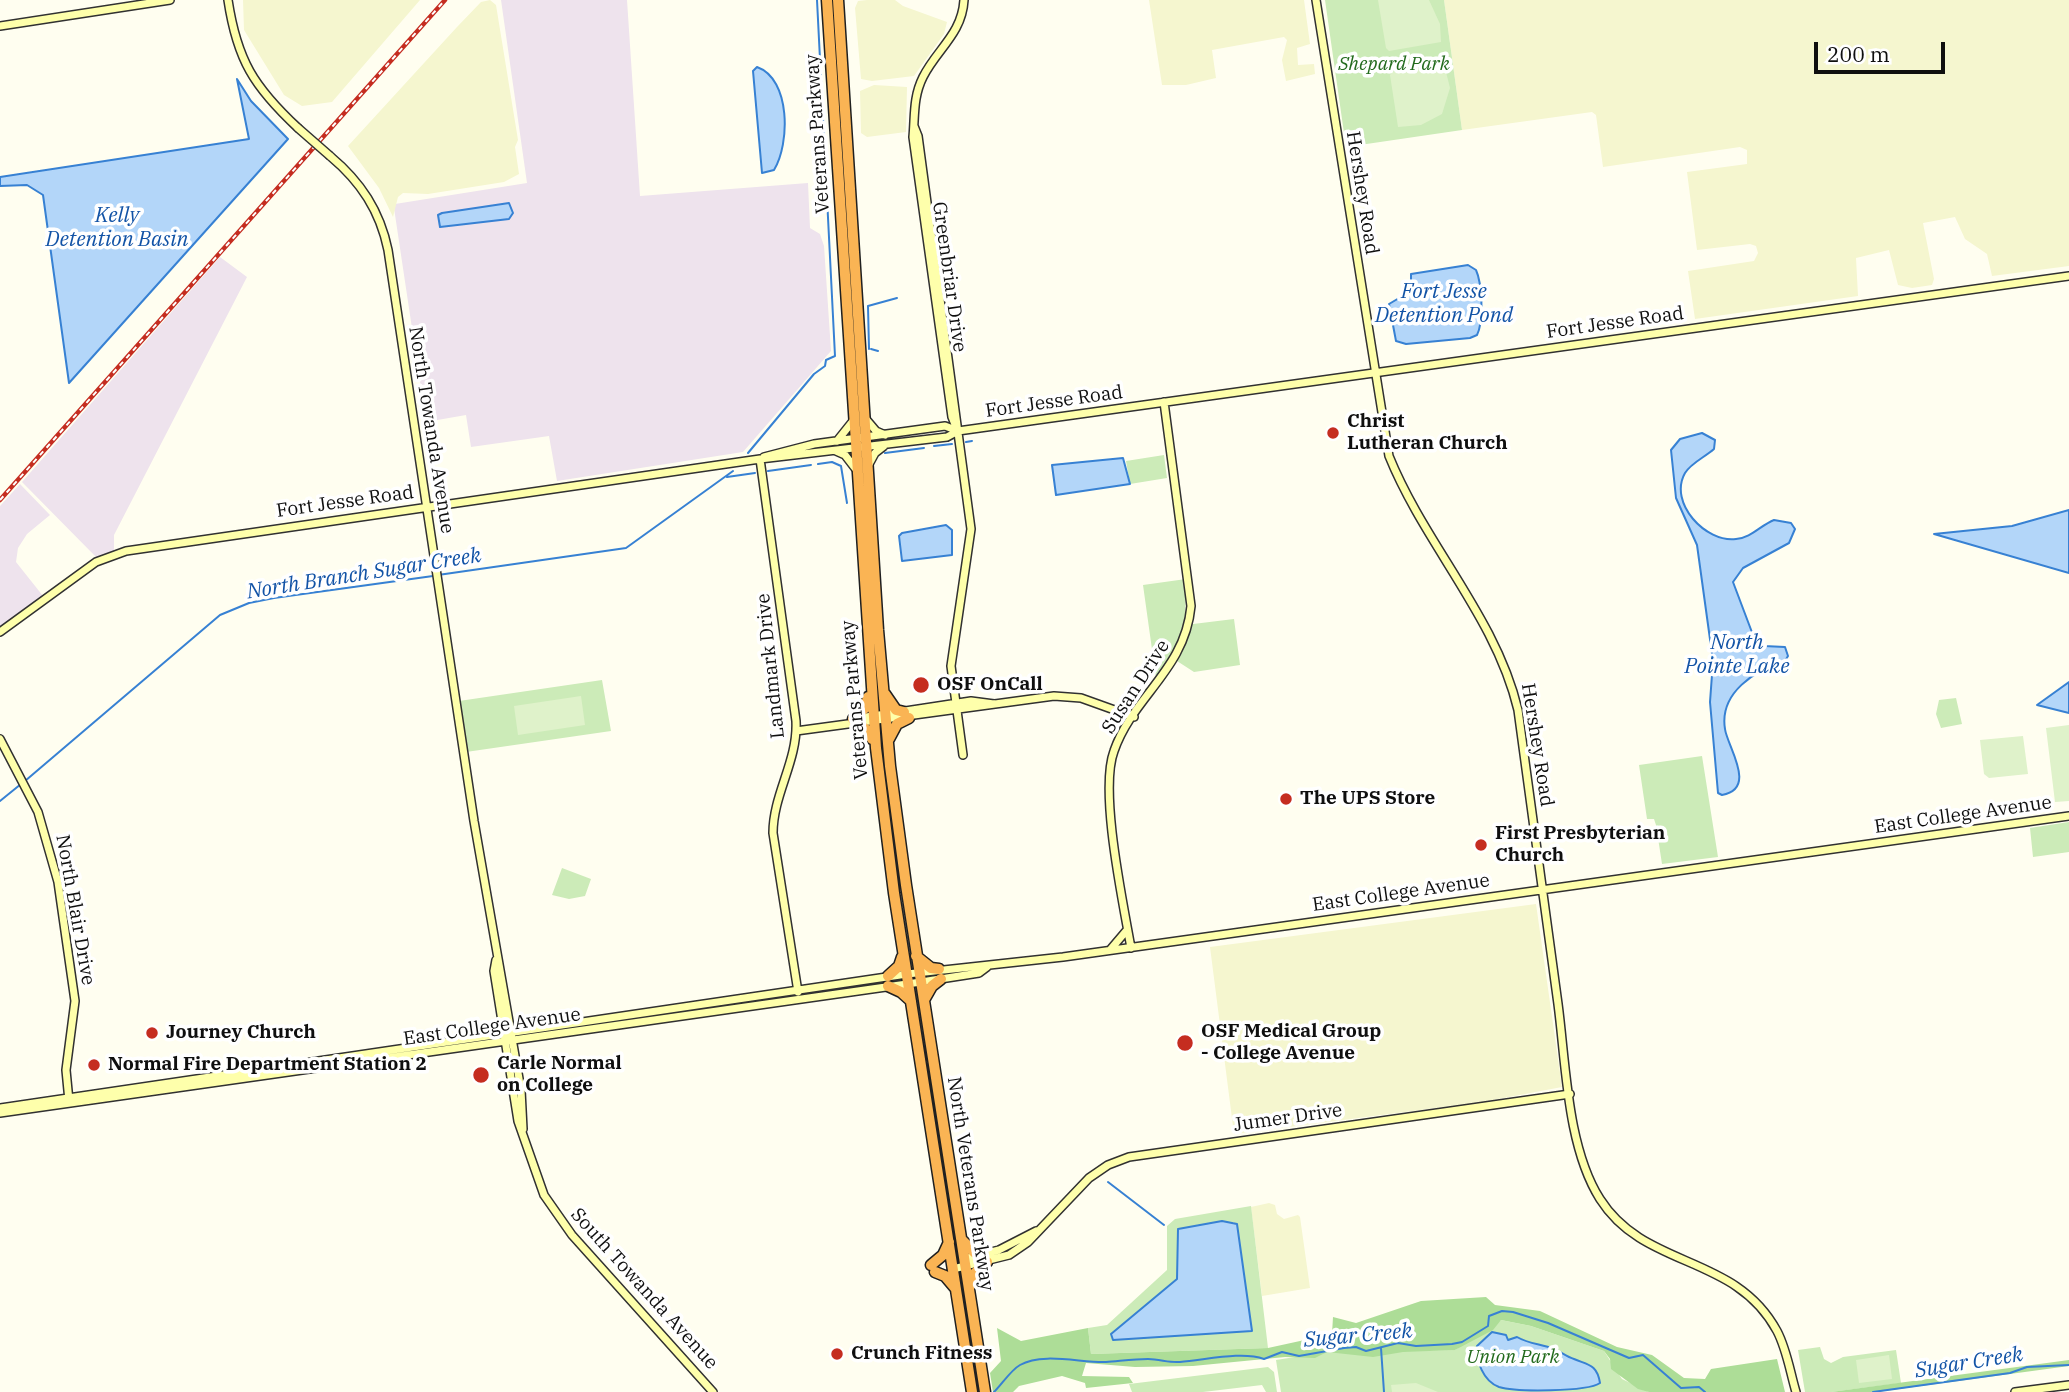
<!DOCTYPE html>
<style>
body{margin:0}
#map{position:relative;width:2069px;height:1392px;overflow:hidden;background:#fffef0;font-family:"IBM Plex Serif",serif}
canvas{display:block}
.scale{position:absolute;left:1814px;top:42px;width:131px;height:32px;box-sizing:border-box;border:4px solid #0f0f0f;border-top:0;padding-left:9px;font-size:21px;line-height:24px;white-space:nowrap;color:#0f0f0f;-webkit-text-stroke:5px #fff;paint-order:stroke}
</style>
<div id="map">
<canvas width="2069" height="1392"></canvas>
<div class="scale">200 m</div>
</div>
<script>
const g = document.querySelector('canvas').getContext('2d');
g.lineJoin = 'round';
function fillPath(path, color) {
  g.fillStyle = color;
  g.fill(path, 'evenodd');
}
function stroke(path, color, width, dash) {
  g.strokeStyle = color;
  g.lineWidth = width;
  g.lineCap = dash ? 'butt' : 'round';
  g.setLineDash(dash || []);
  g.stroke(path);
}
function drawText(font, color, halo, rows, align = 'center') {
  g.font = font + ' "IBM Plex Serif",serif';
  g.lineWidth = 7;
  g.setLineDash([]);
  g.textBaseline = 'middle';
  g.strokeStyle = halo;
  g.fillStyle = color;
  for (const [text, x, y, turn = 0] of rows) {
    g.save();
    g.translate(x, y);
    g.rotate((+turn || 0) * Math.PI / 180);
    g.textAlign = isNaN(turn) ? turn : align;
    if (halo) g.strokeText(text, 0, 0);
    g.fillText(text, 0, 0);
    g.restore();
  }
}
fillPath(new Path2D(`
 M501 0H627L640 196 808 183 810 228 820 234 824 246 831 351 743 452 557 481 549 436 471 447 466 415 426 422 394 208 395 204 527 183Z
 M220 257 247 277 114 535V551L97 558 22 482Z
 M20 484 50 515 27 534 18 548 16 562 43 596 0 628V506Z`), '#eee3ed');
fillPath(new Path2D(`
 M243 0H420L332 102 302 106 284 95 244 30Z
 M490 0 496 5 518 140 515 147 519 174 504 182 428 194 403 193 398 197 393 217 379 188 348 146 457 27 481 2Z
 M867 0H895L903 6 947 22 944 34 914 76 872 81 861 79 855 8 858 1Z
 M1149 0H1304L1310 44 1297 48 1298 65 1314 64 1315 74 1286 81 1282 60 1287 40 1284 37 1212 50 1216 78 1186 85H1162Z
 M1444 0H2069V266L1992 276 1987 254 1965 239 1955 217 1923 223 1934 279 1932 285 1912 288 1898 285 1889 250 1856 258 1858 296 1695 319 1688 271 1754 261 1758 253 1756 246 1750 244 1697 250 1687 172 1747 164V150L1740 147 1603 167 1596 115 1592 112 1462 130Z
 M874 85 907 87 906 132 867 137 861 133 860 91Z
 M1536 904 1562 1087 1483 1102 1234 1134 1210 947Z
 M1269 1203 1275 1205 1277 1214 1284 1219 1298 1215 1300 1217 1310 1288 1262 1296 1251 1207Z`), '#f5f6cf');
fillPath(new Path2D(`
 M1325 0H1444L1462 130 1346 147Z
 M1164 455 1167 478 1130 484 1126 461Z
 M1186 579 1185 625 1234 619 1240 665 1194 672 1177 661 1162 684 1156 678 1143 585Z
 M602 680 611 731 466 752 459 701Z
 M1956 698 1962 724 1941 728 1936 714 1939 700Z
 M1702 756 1718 857 1662 864 1656 825 1654 819H1647L1639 765Z
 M2069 822V852L2033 857 2030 828Z
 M562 868 591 879 585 896 569 899 552 895Z
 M1251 1206 1268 1348 1091 1354 1088 1328 1107 1325 1167 1270V1226L1175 1219ZM1234 1222 1252 1331 1111 1338V1334L1177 1279 1178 1229Z
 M1501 1320 1531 1326 1604 1351 1622 1379 1649 1392H1281L1276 1360 1327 1352 1455 1350Z
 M1820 1347 1824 1359 1831 1363 1843 1357 1896 1350 1901 1383 1831 1392H1805L1798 1350Z
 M1268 1367 1274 1372 1277 1392H1266L1262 1385 1203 1392H1132L1129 1384Z`), '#ccebb8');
fillPath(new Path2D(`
 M1486 1297 1495 1305 1540 1311 1617 1347 1652 1355 1684 1378 1705 1379 1711 1369 1777 1359 1785 1392H1649L1638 1389 1611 1369 1610 1359 1604 1351 1531 1326 1501 1320 1493 1330 1455 1350 1403 1352 1373 1357 1327 1352 1315 1358 1285 1357 1193 1366 1135 1367 1086 1363 1082 1376 1129 1377 1133 1383 1086 1388 1085 1383 1062 1376 1019 1386 1013 1392H993L990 1373 1001 1361 997 1328 1021 1341 1088 1328 1091 1354 1268 1348 1332 1334 1333 1317 1356 1323 1421 1301Z
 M2069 1360V1366L1877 1392H1831Z`), '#addd97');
fillPath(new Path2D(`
 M1378 0H1429L1440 24 1441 42 1389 51 1386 48Z
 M1444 64 1450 88 1442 114 1421 125 1398 127 1390 75 1392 72Z
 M581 696 585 725 518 735 514 706Z
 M2069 725V801L2055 802 2046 728Z
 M2023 736 2028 774 1989 778 1984 774 1980 740Z
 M1889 1355 1892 1379 1859 1383 1856 1360Z
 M1416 1383 1438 1392H1392L1391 1385Z`), '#dff2ca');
const water = new Path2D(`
 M757 67C791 79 790 144 774 170L762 173 753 71Z
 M237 79 251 101 288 139 69 383 43 195 27 185 0 186V177L249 139Z
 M509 203 513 213 509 219 440 227 438 215 442 213Z
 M1468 265 1476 270C1482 283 1484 321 1477 335L1470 338 1406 344 1396 341 1389 304 1411 291V274Z
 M1702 433 1715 440 1714 449C1705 457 1691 463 1685 473 1668 503 1706 543 1736 539 1751 538 1761 525 1774 520L1791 523 1795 529 1789 543 1743 568 1733 582 1753 635 1764 646 1785 647 1788 656 1785 661C1755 670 1719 693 1725 729 1727 746 1758 789 1722 795L1718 793 1710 702 1713 661 1697 545 1676 498 1671 450 1680 439Z
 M1123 458 1130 484 1056 495 1052 465Z
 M2069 510V573L1934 534 2012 526Z
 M946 525 952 530V555L902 561 899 536 902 533Z
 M2069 682V713L2037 705Z
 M1222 1221 1237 1224 1252 1331 1113 1340 1111 1334 1177 1279 1178 1229Z
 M1492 1332 1506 1335 1508 1340 1517 1337C1529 1344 1541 1344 1554 1349 1561 1352 1567 1357 1574 1359 1588 1365 1597 1364 1600 1383 1587 1392 1515 1392 1499 1387 1483 1381 1476 1361 1477 1346Z`);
fillPath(water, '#b3d6f9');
stroke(water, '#3781d3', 2);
stroke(new Path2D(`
 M869 349 868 306 897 298
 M871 349 878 351
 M966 442 972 441
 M934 446 952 444
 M748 453 814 374 825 366 826 360 835 356 817 0
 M885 453 924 448
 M818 464 832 462 841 466 847 503
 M768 471 811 465
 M727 477 755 473
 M438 575 626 548 733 471
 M25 781 220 615 249 603 274 598 433 576
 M0 801 21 784
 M1108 1182 1164 1225
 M1381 1348 1384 1392
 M994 1392C1002 1384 1011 1370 1020 1365 1043 1352 1081 1363 1106 1362 1120 1361 1134 1359 1148 1359 1160 1359 1169 1363 1180 1362 1206 1360 1242 1351 1264 1359L1282 1352 1299 1356 1344 1348 1356 1347 1366 1351 1398 1343 1416 1346 1452 1344 1462 1342 1488 1326 1489 1316 1502 1311 1513 1312 1548 1323 1629 1358 1643 1355 1681 1388 1699 1387 1705 1392
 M1873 1392 2010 1373 2027 1367 2069 1365`), '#3781d3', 2);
const secondary = new Path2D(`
 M228 0C237 60 254 87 298 128
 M1316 0 1389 456C1425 545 1496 617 1518 710 1531 808 1545 906 1558 1004 1566 1064 1567 1147 1600 1199 1645 1270 1735 1253 1777 1331 1787 1350 1790 1372 1796 1392
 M0 26 170 0
 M914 126 918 136 971 529 951 666 963 755
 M330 156C361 182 380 211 388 250L474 821 521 1090 523 1129
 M865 418 876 431 885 435
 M956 427 952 417 913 137C915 115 913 97 923 77 937 49 962 34 964 0
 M837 441 853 421
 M836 451 845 455 855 468
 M764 457 814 444 945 426 958 431
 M760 459 796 721C798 761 773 794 773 833L798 992
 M868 466 875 453 884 446
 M0 632 96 562 126 551 760 459 947 437 958 431 2069 276
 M853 719 971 701 994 704
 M796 731 1054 696 1081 698 1134 717
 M0 739 38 812 58 882 75 1001 66 1070 69 1101
 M1131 948C1123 902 1099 791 1114 751 1133 696 1185 670 1191 606L1164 402
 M1110 950 1127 930
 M496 960 494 971 518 1121 544 1195 572 1235 713 1392
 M0 1108 907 974 1063 957 2069 816
 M0 1113 921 982 979 973 987 967
 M964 1259 999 1250 1036 1231
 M953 1269 1009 1255 1028 1242 1089 1178 1108 1165 1129 1157 1570 1094
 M2015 1392 2069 1385`);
const highway = new Path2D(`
 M827 0 876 748 894 893 972 1392
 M838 0 878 630 890 766 906 885 985 1392
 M885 694 896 710 904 712
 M853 719 865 708 868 697
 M859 724 868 731 872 739
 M889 739 897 724 909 718
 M916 956 931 968 939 969
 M888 976 899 966 902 957
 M888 986 901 992 911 1001
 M924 1000 932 986 941 979
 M962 1240 975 1253 984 1255
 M931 1265 943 1255 949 1242
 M935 1272 945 1276 956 1289
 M969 1288 974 1274 987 1262`);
stroke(secondary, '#313131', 10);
stroke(highway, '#202020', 13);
stroke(secondary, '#feffab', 7);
stroke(highway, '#fab454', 10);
const rail = new Path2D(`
 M0 500 445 0`);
stroke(rail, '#c52d20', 4.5);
stroke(rail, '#fff', 2, [5]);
const secondaryBridge = new Path2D(`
 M298 128 330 156`);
stroke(secondaryBridge, '#313131', 10, []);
stroke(secondaryBridge, '#feffab', 7);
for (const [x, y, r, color] of [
 [1333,433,7,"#c52d20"],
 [921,685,9,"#c52d20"],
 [1286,799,7,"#c52d20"],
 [1481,845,7,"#c52d20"],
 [152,1033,7,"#c52d20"],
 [1185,1043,9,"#c52d20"],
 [94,1065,7,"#c52d20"],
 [481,1075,9,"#c52d20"],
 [837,1354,7,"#c52d20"]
]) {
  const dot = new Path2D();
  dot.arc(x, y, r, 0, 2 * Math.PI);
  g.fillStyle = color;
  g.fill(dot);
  stroke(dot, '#fff', 2.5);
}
drawText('italic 19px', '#226a1c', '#fff', [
 ["Shepard Park",1394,65],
 ["Union Park",1513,1358]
]);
drawText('19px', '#0f0f0f', '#fff', [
 ["Veterans Parkway",818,134,-94],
 ["Hershey Road",1362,193,81],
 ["Greenbriar Drive",949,277,82],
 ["Fort Jesse Road",1615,323,-8],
 ["Fort Jesse Road",1054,402,-8],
 ["North Towanda Avenue",431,430,81],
 ["Fort Jesse Road",345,502,-8],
 ["Landmark Drive",771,666,-96],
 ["Susan Drive",1136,687,-57],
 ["Veterans Parkway",855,700,-95],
 ["Hershey Road",1537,745,81],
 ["East College Avenue",1963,815,-8],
 ["East College Avenue",1401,893,-8],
 ["North Blair Drive",75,910,80],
 ["East College Avenue",492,1027,-8],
 ["Jumer Drive",1288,1118,-8],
 ["North Veterans Parkway",970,1184,81],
 ["South Towanda Avenue",644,1289,48]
]);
drawText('bold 19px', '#0f0f0f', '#fff', [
 ["Christ",1347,422],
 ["Lutheran Church",1347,444],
 ["OSF OnCall",937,685],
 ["The UPS Store",1300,799],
 ["First Presbyterian",1495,834],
 ["Church",1495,856],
 ["OSF Medical Group",1201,1032],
 ["- College Avenue",1201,1054],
 ["Journey Church",166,1033],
 ["Carle Normal",497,1064],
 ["on College",497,1086],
 ["Normal Fire Department Station 2",108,1065],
 ["Crunch Fitness",851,1354]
], 'left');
drawText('italic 21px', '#1253a6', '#fff', [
 ["Kelly",117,216],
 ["Detention Basin",117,240],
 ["Fort Jesse",1444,292],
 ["Detention Pond",1444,316],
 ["North Branch Sugar Creek",364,574,-9],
 ["North",1737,643],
 ["Pointe Lake",1737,667],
 ["Sugar Creek",1358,1336,-5],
 ["Sugar Creek",1969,1363,-9]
]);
</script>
